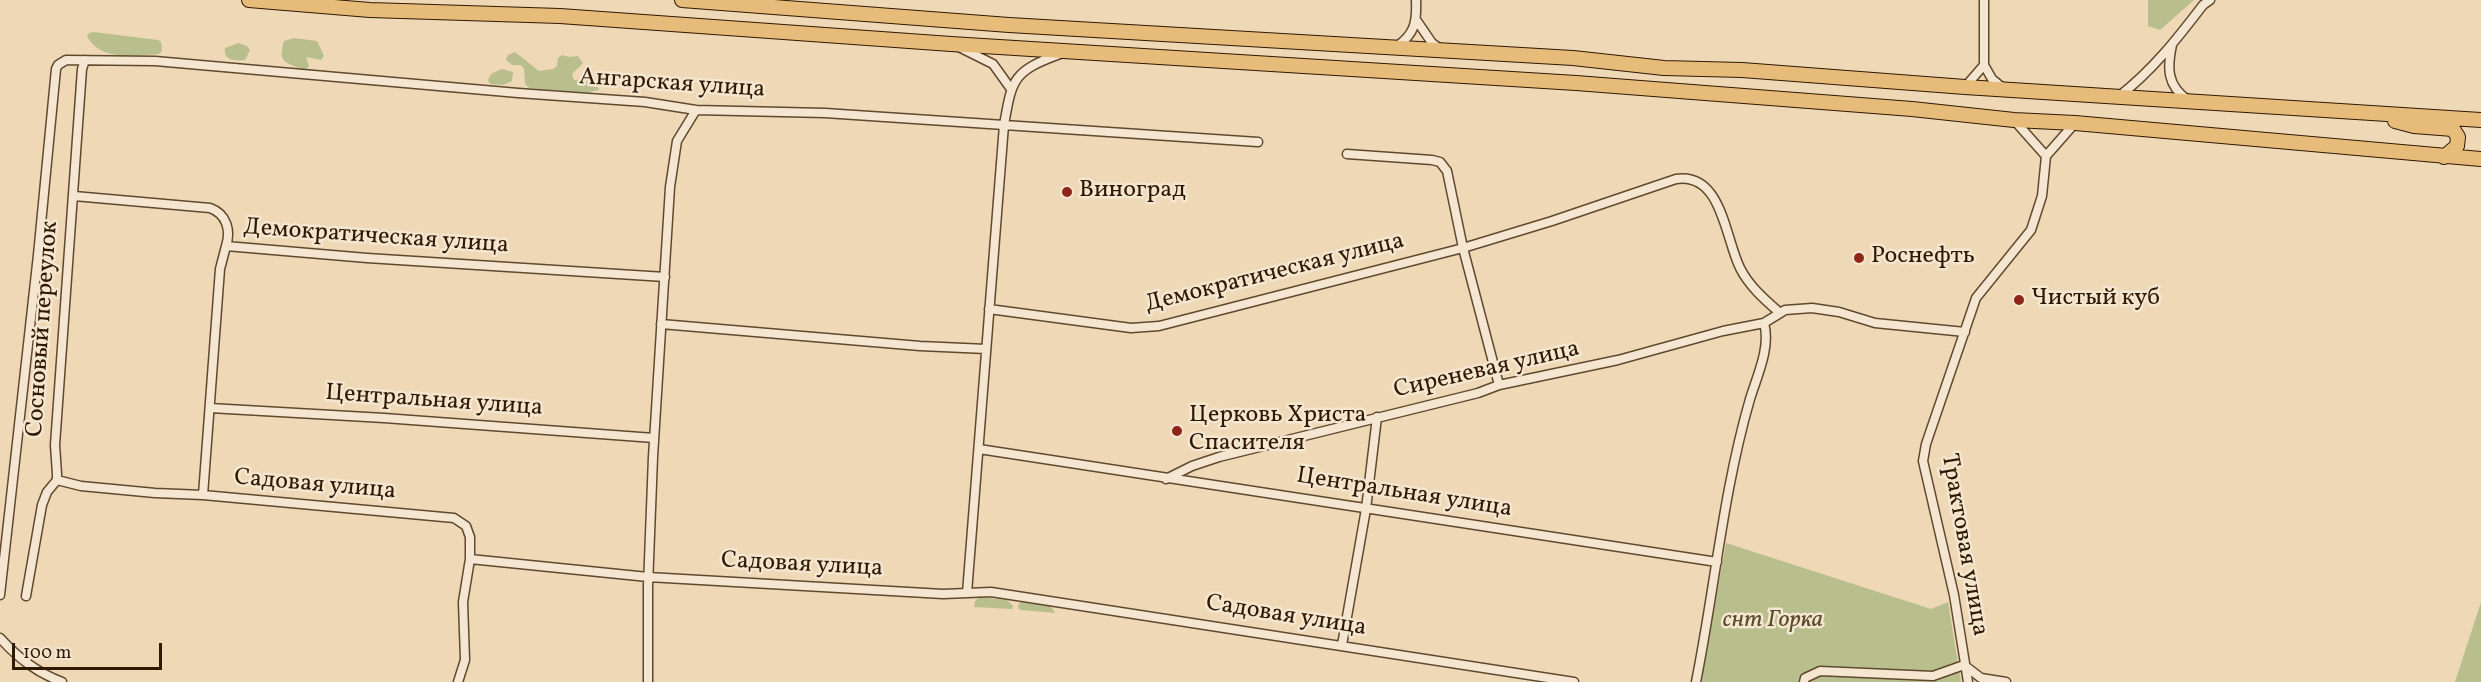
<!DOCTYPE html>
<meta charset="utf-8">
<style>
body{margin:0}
#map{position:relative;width:2481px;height:682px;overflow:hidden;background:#eed8b6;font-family:Vollkorn,serif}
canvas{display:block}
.scale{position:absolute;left:12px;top:643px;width:150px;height:27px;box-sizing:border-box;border:3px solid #301901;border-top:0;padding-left:8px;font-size:18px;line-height:21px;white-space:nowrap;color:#301901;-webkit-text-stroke:4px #f4e6d0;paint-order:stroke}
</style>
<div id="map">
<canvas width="2481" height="682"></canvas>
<div class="scale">100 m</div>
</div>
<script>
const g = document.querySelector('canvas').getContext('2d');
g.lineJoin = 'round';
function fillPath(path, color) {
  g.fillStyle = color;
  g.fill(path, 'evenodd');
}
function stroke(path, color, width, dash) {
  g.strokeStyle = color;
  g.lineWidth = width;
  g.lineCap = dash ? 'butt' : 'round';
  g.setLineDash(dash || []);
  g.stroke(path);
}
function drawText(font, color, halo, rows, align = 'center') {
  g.font = font + ' Vollkorn,serif';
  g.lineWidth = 5;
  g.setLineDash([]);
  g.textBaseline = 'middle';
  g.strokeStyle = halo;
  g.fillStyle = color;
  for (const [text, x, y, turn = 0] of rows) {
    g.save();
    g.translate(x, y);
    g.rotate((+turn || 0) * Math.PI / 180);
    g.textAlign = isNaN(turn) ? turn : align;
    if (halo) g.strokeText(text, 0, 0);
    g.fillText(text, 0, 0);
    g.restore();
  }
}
fillPath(new Path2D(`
 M2148 0H2194L2160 30 2148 26Z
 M94 32 158 40 161 42 162 51 159 54C135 55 100 62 87 36L89 33Z
 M294 38 317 41 324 56 321 60 306 57 309 66 304 71C287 61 277 65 284 41Z
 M239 43 247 46 250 50 245 60C236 61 223 61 225 48Z
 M515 52 539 71 553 69 557 66 558 58 562 55 570 57 578 56 583 63 572 74 574 80 596 79 599 90 584 93 529 88 525 83 524 69 521 65H512L506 60 508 55Z
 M502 69 513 72 512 81 503 85 490 84 488 80 491 74Z
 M1726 543 1931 609 1948 602 1961 682H1701Z
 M980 597 1007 600 1013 606 1012 609 974 607 975 601Z
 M1024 602 1050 605 1055 613 1021 610 1018 608 1019 603Z
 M2481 602V682H2455Z`), '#b9be8d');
const minor = new Path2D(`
 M1417 21 1432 43 1439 48
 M2172 45C2167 68 2167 86 2188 100
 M959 47 993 64 1011 89
 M1396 47C1415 34 1417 22 1416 0
 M1984 65 1992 79 2003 88
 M1965 87 1984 65V0
 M2118 97C2152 71 2177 39 2203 5L2210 0
 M2014 120 2046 156
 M1347 154 1432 160 1440 162 1447 171 1463 248 1552 221 1676 179C1722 172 1725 238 1740 268 1749 286 1765 300 1780 313
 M2046 156 2075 123
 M74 196 210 208C227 214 231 231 226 246
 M989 309 1131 328 1159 326 1463 248 1499 385
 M1764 323 1785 310 1812 308 1839 312 1875 323 1965 332
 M661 324 920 346 986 349
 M210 408 384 418 654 438
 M979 449 1717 562
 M1166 479 1192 466 1219 457 1478 393 1499 385 1618 360 1723 331 1764 323C1771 347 1757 376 1750 399 1723 492 1715 587 1696 682
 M57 480 81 486 155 493 203 495 454 518 466 526 470 537V559L648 577 943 594 991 592 1574 682
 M203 495 220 269 226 246 367 258 665 277
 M967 593 1004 125C1012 79 1013 71 1060 54
 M0 595 38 255 56 69 58 65 66 60 155 61 518 93 645 102 696 110 825 113 1258 142
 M26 596 42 505 47 492 57 480V474L55 445 82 69 85 60
 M0 638C18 658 36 672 62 682
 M1342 645 1366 509 1377 417
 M1964 665 1981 678 2006 682
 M458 682 465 660 463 602 470 559
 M648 682V586L653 457 670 187 677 141 696 110
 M1804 682 1805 678 1820 671 1933 676 1964 665
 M1968 682 1954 595 1923 461 1926 444 1976 298 2031 230 2042 196 2046 156`);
const primary = new Path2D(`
 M249 0 370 10 560 16 951 44 1576 83 1912 109 2014 120 2075 123 2481 159
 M682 0 1009 25 1573 58 1664 68 1742 70 1965 87 2481 120
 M2395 121 2414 126 2453 129 2458 137 2457 146 2444 157`);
stroke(minor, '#60492e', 11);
stroke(primary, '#301901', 16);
stroke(minor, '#f4e6d0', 8);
stroke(primary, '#e7bc7b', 14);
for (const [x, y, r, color] of [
 [1067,192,6,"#8f2418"],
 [1859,258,6,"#8f2418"],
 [2019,300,6,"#8f2418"],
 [1177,431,6,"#8f2418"]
]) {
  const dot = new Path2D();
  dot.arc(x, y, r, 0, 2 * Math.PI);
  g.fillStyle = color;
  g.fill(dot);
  stroke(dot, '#f4e6d0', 2);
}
drawText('24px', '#301901', '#f4e6d0', [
 ["Ангарская улица",672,85,4],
 ["Демократическая улица",376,238,4],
 ["Демократическая улица",1275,274,-14],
 ["Сосновый переулок",44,329,-86],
 ["Сиреневая улица",1487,371,-13],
 ["Центральная улица",434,402,4],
 ["Садовая улица",315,486,5],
 ["Центральная улица",1404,494,9],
 ["Трактовая улица",1963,545,80],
 ["Садовая улица",802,566,3],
 ["Садовая улица",1286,617,9]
]);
drawText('24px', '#301901', '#f4e6d0', [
 ["Виноград",1079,192],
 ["Роснефть",1871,258],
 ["Чистый куб",2031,300],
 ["Церковь Христа",1189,417],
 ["Спасителя",1189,445]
], 'left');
drawText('italic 24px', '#594b2b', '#f4e6d0', [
 ["снт Горка",1773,622]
]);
</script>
